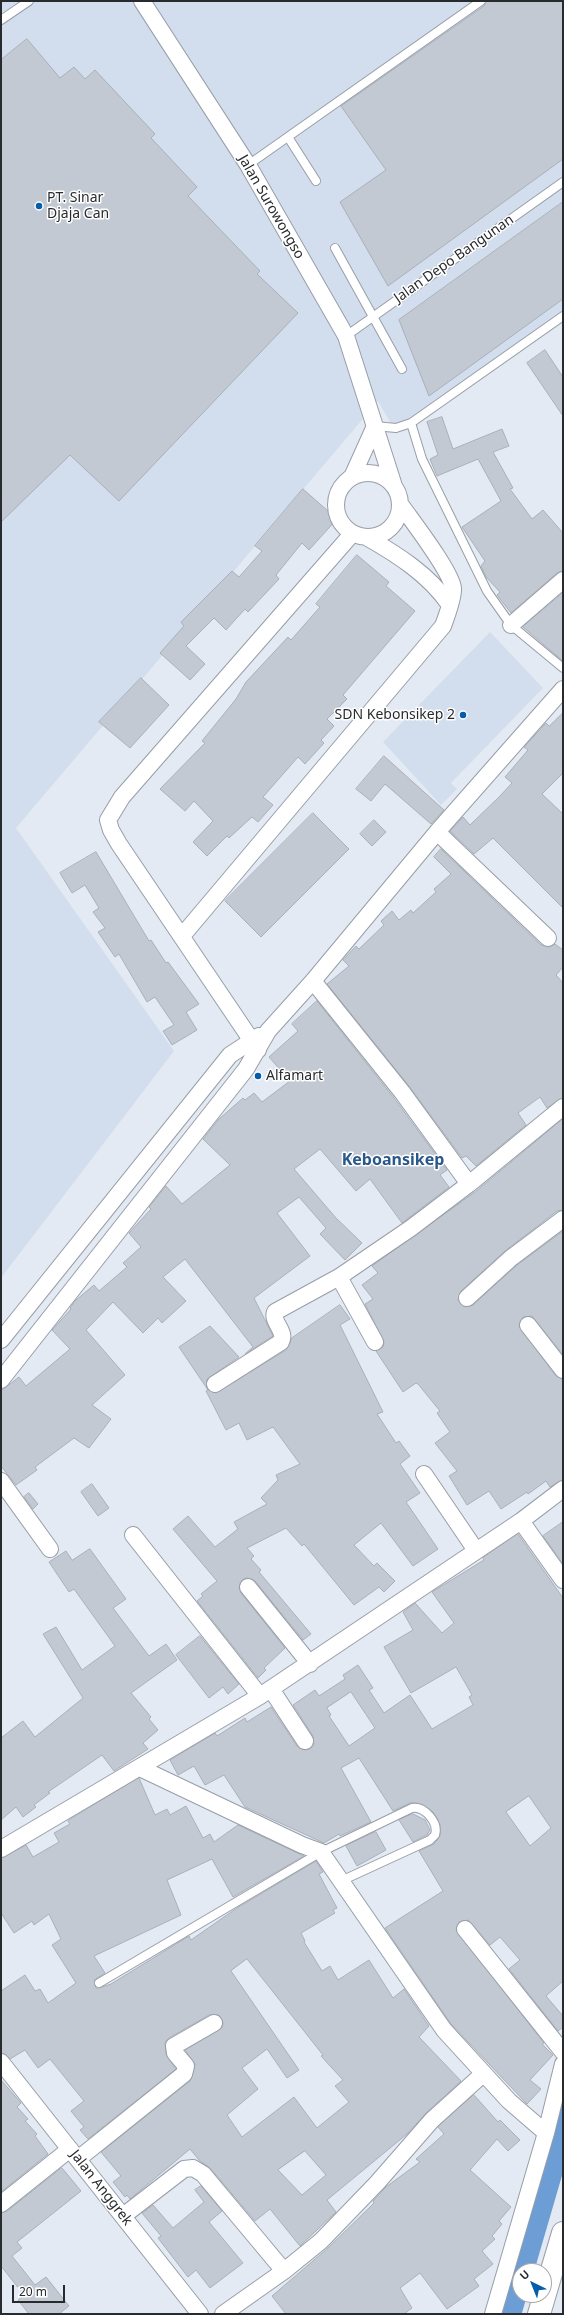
<!DOCTYPE html>
<style>
body{margin:0}
#map{position:relative;width:564px;height:2315px;overflow:hidden;background:#e3eaf3;font-family:"Noto Sans",sans-serif}
canvas{display:block}
.frame{position:absolute;inset:0;border:2px solid #282b2e;pointer-events:none}
.north{position:absolute;left:512px;top:2263px;width:40px;height:40px;box-sizing:border-box;background:#fff;border:1px solid #a9aaab;border-radius:50%;rotate:317deg;font-size:11px;font-weight:700;line-height:16px;text-align:center;color:#282b2e}
.north::after{content:'';display:block;margin:auto;width:14px;height:18px;background:#065dab;clip-path:polygon(50% 0,100% 100%,50% 72%,0 100%)}
.scale{position:absolute;left:12px;top:2285px;width:53px;height:18px;box-sizing:border-box;border:2px solid #282b2e;border-top:0;padding-left:5px;font-size:12px;line-height:14px;white-space:nowrap;color:#282b2e;-webkit-text-stroke:3px #fff;paint-order:stroke}
</style>
<div id="map">
<canvas width="564" height="2315"></canvas>
<div class="frame"></div>
<div class="north">U</div>
<div class="scale">20 m</div>
</div>
<script>
const g = document.querySelector('canvas').getContext('2d');
g.lineJoin = 'round';
function fillPath(path, color) {
  g.fillStyle = color;
  g.fill(path, 'evenodd');
}
function stroke(path, color, width, dash) {
  g.strokeStyle = color;
  g.lineWidth = width;
  g.lineCap = dash ? 'butt' : 'round';
  g.setLineDash(dash || []);
  g.stroke(path);
}
function drawText(font, color, halo, rows, align = 'center') {
  g.font = font + ' "Noto Sans",sans-serif';
  g.lineWidth = 3;
  g.setLineDash([]);
  g.textBaseline = 'middle';
  g.strokeStyle = halo;
  g.fillStyle = color;
  for (const [text, x, y, turn = 0] of rows) {
    g.save();
    g.translate(x, y);
    g.rotate((+turn || 0) * Math.PI / 180);
    g.textAlign = isNaN(turn) ? turn : align;
    if (halo) g.strokeText(text, 0, 0);
    g.fillText(text, 0, 0);
    g.restore();
  }
}
fillPath(new Path2D(`
 M1 1H563V310L424 411 393 427 378 401 16 828 174 1051 1 1278Z
 M490 632 543 688 451 783 457 789 441 805 383 742Z`), '#d2deed');
stroke(new Path2D(`
 M505 2314 563 2115`), '#6d9dd5', 32);
const building = new Path2D(`
 M486 1H563V159L388 286 340 202 386 170 341 106 484 6Z
 M27 39 60 78 74 67 85 79 95 70 155 134 151 138 197 187 188 196 260 271 257 274 298 313 119 501 70 455 1 522V60Z
 M563 202V299L429 396 399 320Z
 M545 350 563 377V416L527 363Z
 M442 417 453 449 502 429 509 446 493 452 513 488 510 489 532 519 543 510 563 533V571L557 573 511 613 497 595 500 592 486 577 481 566 485 561 462 527 501 501 478 459 437 476 430 459 438 455 427 422Z
 M303 489 337 519 309 550 302 543 276 575 279 579 248 612 245 609 226 630 214 618 186 646 205 664 190 680 160 653 184 626 181 622 232 571 239 577 262 551 255 546Z
 M357 555 389 582 386 586 415 611 343 695 347 699 327 719 334 726 321 740 324 743 305 764 298 757 263 797 273 805 258 822 252 817 229 838 227 836 207 856 193 842 213 821 194 801 185 811 160 789 205 743 202 741 236 699 246 682 288 637 291 640 320 607 316 604Z
 M563 593V661L523 627Z
 M141 678 169 705 130 748 99 722Z
 M563 713V773L542 794 563 814V908L493 838 474 854 450 831 463 817 470 825 500 796 512 783 505 777 528 750 524 747 546 723 549 726Z
 M384 756 444 810 431 824 385 784 371 801 356 789Z
 M313 813 349 849 261 937 225 901Z
 M374 820 386 832 372 846 360 834Z
 M441 849 541 945 549 947 555 944 563 950V967L556 975 563 983V1098L547 1108 540 1097 518 1113 526 1125 476 1166 466 1156 462 1158 409 1086 327 984 349 966 343 960 356 946 359 949 384 925 381 921 392 911 399 920 411 910 413 913 436 892 434 889 451 874 434 857Z
 M96 852 149 941 151 940 166 963 168 962 199 1004 186 1012 197 1030 172 1045 163 1031 174 1025 155 997 147 1002 119 954 115 957 98 932 105 928 93 912 99 908 85 885 72 893 60 873Z
 M317 1001 394 1098 447 1170 440 1175 449 1187 402 1223 370 1179 356 1191 320 1149 294 1169 336 1218 362 1243 345 1260 320 1234 326 1228 299 1197 277 1213 310 1256 254 1298 273 1336 245 1354 253 1347 185 1259 163 1277 186 1301 162 1323 158 1318 143 1333 113 1302 86 1330 125 1375 92 1405 111 1419 89 1448 74 1438 35 1467 37 1470 16 1485 1 1466V1391L19 1377 26 1386 70 1349 52 1330 71 1309 70 1308 76 1300 94 1285 99 1291 127 1267 123 1263 141 1247 129 1233 151 1209 149 1207 166 1186 182 1204 230 1165 203 1139 219 1119 243 1098 245 1100 254 1093 262 1102 290 1081 269 1057 298 1031 292 1024Z
 M563 1119V1210L557 1211 505 1251 461 1291 458 1300 464 1307 473 1305 517 1265 563 1231V1355L532 1316 523 1317 519 1326 556 1376 563 1379V1480L550 1487 546 1481 528 1494 527 1492 501 1509 489 1491 467 1505 449 1476 457 1471 435 1443 450 1432 437 1413 440 1411 418 1384 416 1383 403 1392 376 1351 383 1347 384 1342 365 1304 373 1299 362 1285 378 1273 372 1266 475 1192Z
 M340 1305 350 1319 340 1325 383 1412 377 1414 396 1443 399 1441 410 1456 400 1464 420 1493 406 1502 438 1549 413 1566 381 1523 354 1545 374 1566 377 1563 395 1581 384 1592 379 1587 354 1605 304 1544 302 1546 286 1528 247 1548 254 1556 251 1559 261 1570 259 1572 311 1634 303 1640 255 1581 247 1578 242 1580 239 1588 241 1593 285 1648 264 1668 266 1670 258 1678 197 1601 203 1596 201 1594 217 1581 173 1529 188 1516 215 1547 238 1529 234 1522 267 1504 261 1498 278 1480 276 1475 300 1464 273 1427 247 1440 239 1423 226 1430 206 1391 208 1390 179 1347 210 1326 239 1357 207 1379V1389L216 1393 286 1350 292 1338Z
 M92 1484 109 1508 98 1516 81 1492Z
 M29 1493 38 1504 33 1509 24 1497Z
 M563 1522V1564L543 1536Z
 M518 1534 563 1598V1981L546 1996 563 2016V2027L558 2031 509 1969 520 1960 500 1937 490 1945 468 1920 459 1922 456 1930 544 2043 542 2044 553 2055 530 2080 541 2089 527 2104 451 2024 385 1928 443 1891 419 1851 434 1844 440 1836V1824L433 1812 424 1805 417 1803H410L393 1811 359 1758 341 1768 371 1822 340 1836 339 1834 324 1843 245 1807 224 1775 205 1785 194 1766 178 1775 170 1760 215 1733 217 1736 245 1718 247 1722 271 1707 297 1746 305 1750 310 1749 314 1745 313 1736 293 1705 315 1690 319 1696 345 1679 343 1675 358 1665 373 1688 369 1690 384 1713 410 1695 432 1729 473 1705 469 1697 472 1695 456 1667 411 1693 384 1647 413 1630 403 1612 415 1603 442 1633 454 1623 432 1592 484 1560 483 1558ZM351 1692 375 1728 349 1746 329 1716 331 1715 327 1708ZM529 1796 551 1828 530 1846 506 1812Z
 M90 1549 126 1599 113 1608 149 1656 166 1644 177 1660 131 1693 151 1717 149 1719 158 1730 143 1743 148 1749 114 1771 102 1755 48 1792 50 1793 34 1805 36 1807 23 1817 16 1807 1 1820V1738L23 1721 35 1737 83 1698 43 1634 56 1627 82 1670 115 1646 74 1589 69 1592 49 1562 66 1551 72 1560Z
 M200 1636 239 1684 228 1694 223 1687 209 1698 176 1655Z
 M139 1778 155 1815 167 1809 170 1815 186 1806 203 1838 210 1834 214 1842 238 1825 304 1856 233 1897 212 1859 167 1880 181 1915 94 1956 105 1973 94 1980 96 1988H99L111 1984 189 1936 191 1940 237 1908 316 1861 323 1872 319 1874 337 1908 333 1910 335 1913 301 1933 305 1941 304 1942 322 1971 330 1966 338 1980 369 1960 393 1998 404 1989 429 2026 419 2037 461 2081 426 2113 407 2134 327 2200 336 2212 300 2246 270 2209 255 2221 210 2168 199 2160 190 2149 130 2199 127 2195 125 2197 113 2182 121 2176 101 2152 190 2081 195 2064 185 2050 222 2028 223 2023 219 2015H209L169 2038 165 2042 166 2054 176 2069 88 2139 80 2130 84 2127 71 2111 84 2101 50 2059 38 2068 25 2050 10 2059 1 2053V1991L25 1975 35 1991 40 1989 48 2003 76 1983 52 1945 61 1939 49 1914 34 1925 32 1921 14 1933 1 1913V1858L26 1845 33 1857 59 1842 54 1833 70 1824 68 1821ZM247 1959 323 2055 321 2056 343 2080 335 2086 349 2102 317 2128 294 2097 242 2137 227 2115 258 2089 242 2068 267 2049 287 2078 299 2070 231 1971ZM305 2151 326 2175 302 2195 278 2170Z
 M413 1814 425 1820 430 1830 427 1835 413 1842 399 1820Z
 M376 1832 386 1850 357 1866 346 1846Z
 M1 2080 21 2103 17 2107 28 2119 25 2121 37 2134 35 2136 48 2154 1 2192Z
 M474 2095 498 2122 500 2120 520 2140 508 2151 497 2139 470 2170 511 2207 499 2221 502 2224 492 2236 495 2239 482 2251 493 2264 474 2279 479 2286 447 2309 420 2273 400 2288 412 2308 404 2314H286L272 2296 328 2248 374 2203 373 2201 386 2187 420 2162 416 2159 444 2134 438 2127Z
 M62 2168 81 2191 17 2242 22 2248 12 2256 35 2285 46 2277 69 2306 59 2314H29L18 2300 24 2295 1 2266V2213L7 2211Z
 M201 2186 222 2211 209 2222 243 2263 210 2288 196 2270 188 2277 158 2238 161 2236 142 2213 153 2205 173 2228 204 2202 195 2190Z`);
fillPath(building, '#c2c9d2');
stroke(building, '#a9b0b9', 1);
const lane = new Path2D(`
 M1 20 29 1
 M288 137 316 181
 M248 165 481 1
 M335 248 402 369
 M346 336 563 182
 M411 423 422 459 487 591 511 625 563 668
 M375 426 396 428 411 423 563 316
 M99 1983 321 1852 412 1808C424 1806 439 1822 435 1835L430 1840 341 1881`);
const street = new Path2D(`
 M142 1 248 165 346 336 393 483
 M336 505a32 32 0 1 1 64 0a32 32 0 1 1-64 0Z
 M352 477 375 426
 M368 538C398 555 429 575 449 604
 M511 625 563 580
 M437 832 548 938
 M182 936 443 626C446 618 454 596 453 588 451 571 412 521 401 505
 M313 981 402 1092 469 1184
 M258 1050 119 844 111 830 108 820 122 797 352 534
 M339 1277 375 1342
 M467 1298 511 1258 563 1219
 M528 1325 563 1370
 M1 1340 230 1055 259 1036
 M1 1380 246 1069 268 1031 313 981 437 832 563 689
 M215 1384 281 1342C287 1331 271 1322 275 1312L339 1277 411 1228 469 1184 563 1107
 M424 1474 475 1549
 M1 1481 50 1549
 M521 1521 563 1580
 M133 1535 260 1696
 M248 1587 310 1664
 M271 1689 305 1741
 M140 1768 302 1845 321 1852 444 2030 509 2101 546 2133
 M1 1849 260 1696 521 1521 563 1489
 M465 1929 563 2052
 M1 2062 200 2314
 M78 2159 184 2074 186 2066 175 2053 174 2046 214 2023
 M1 2204 70 2149
 M123 2216 184 2169 193 2168 203 2174 284 2271
 M223 2314 284 2271 321 2241 377 2183 432 2120 483 2074
 M493 2314 546 2133 563 2064`);
const secondary = new Path2D(`
 M539 2314 563 2233`);
stroke(lane, '#989ea7', 10);
stroke(street, '#989ea7', 18);
stroke(secondary, '#989ea7', 24);
stroke(lane, '#fff', 8);
stroke(street, '#fff', 16);
stroke(secondary, '#fff', 22);
for (const [x, y, r, color] of [
 [39,206,4,"#065dab"],
 [463,715,4,"#065dab"],
 [258,1076,4,"#065dab"]
]) {
  const dot = new Path2D();
  dot.arc(x, y, r, 0, 2 * Math.PI);
  g.fillStyle = color;
  g.fill(dot);
  stroke(dot, '#fff', 1.5);
}
drawText('14px', '#282b2e', '#fff', [
 ["PT. Sinar",47,198],
 ["Djaja Can",47,214],
 ["SDN Kebonsikep 2",455,715,"right"],
 ["Alfamart",266,1076]
], 'left');
drawText('14px', '#282b2e', '#fff', [
 ["Jalan Surowongso",271,207,60],
 ["Jalan Depo Bangunan",454,259,-35],
 ["Jalan Anggrek",101,2188,52]
]);
drawText('bold 16px', '#29588c', '#fff', [
 ["Keboansikep",393,1160]
]);
</script>
